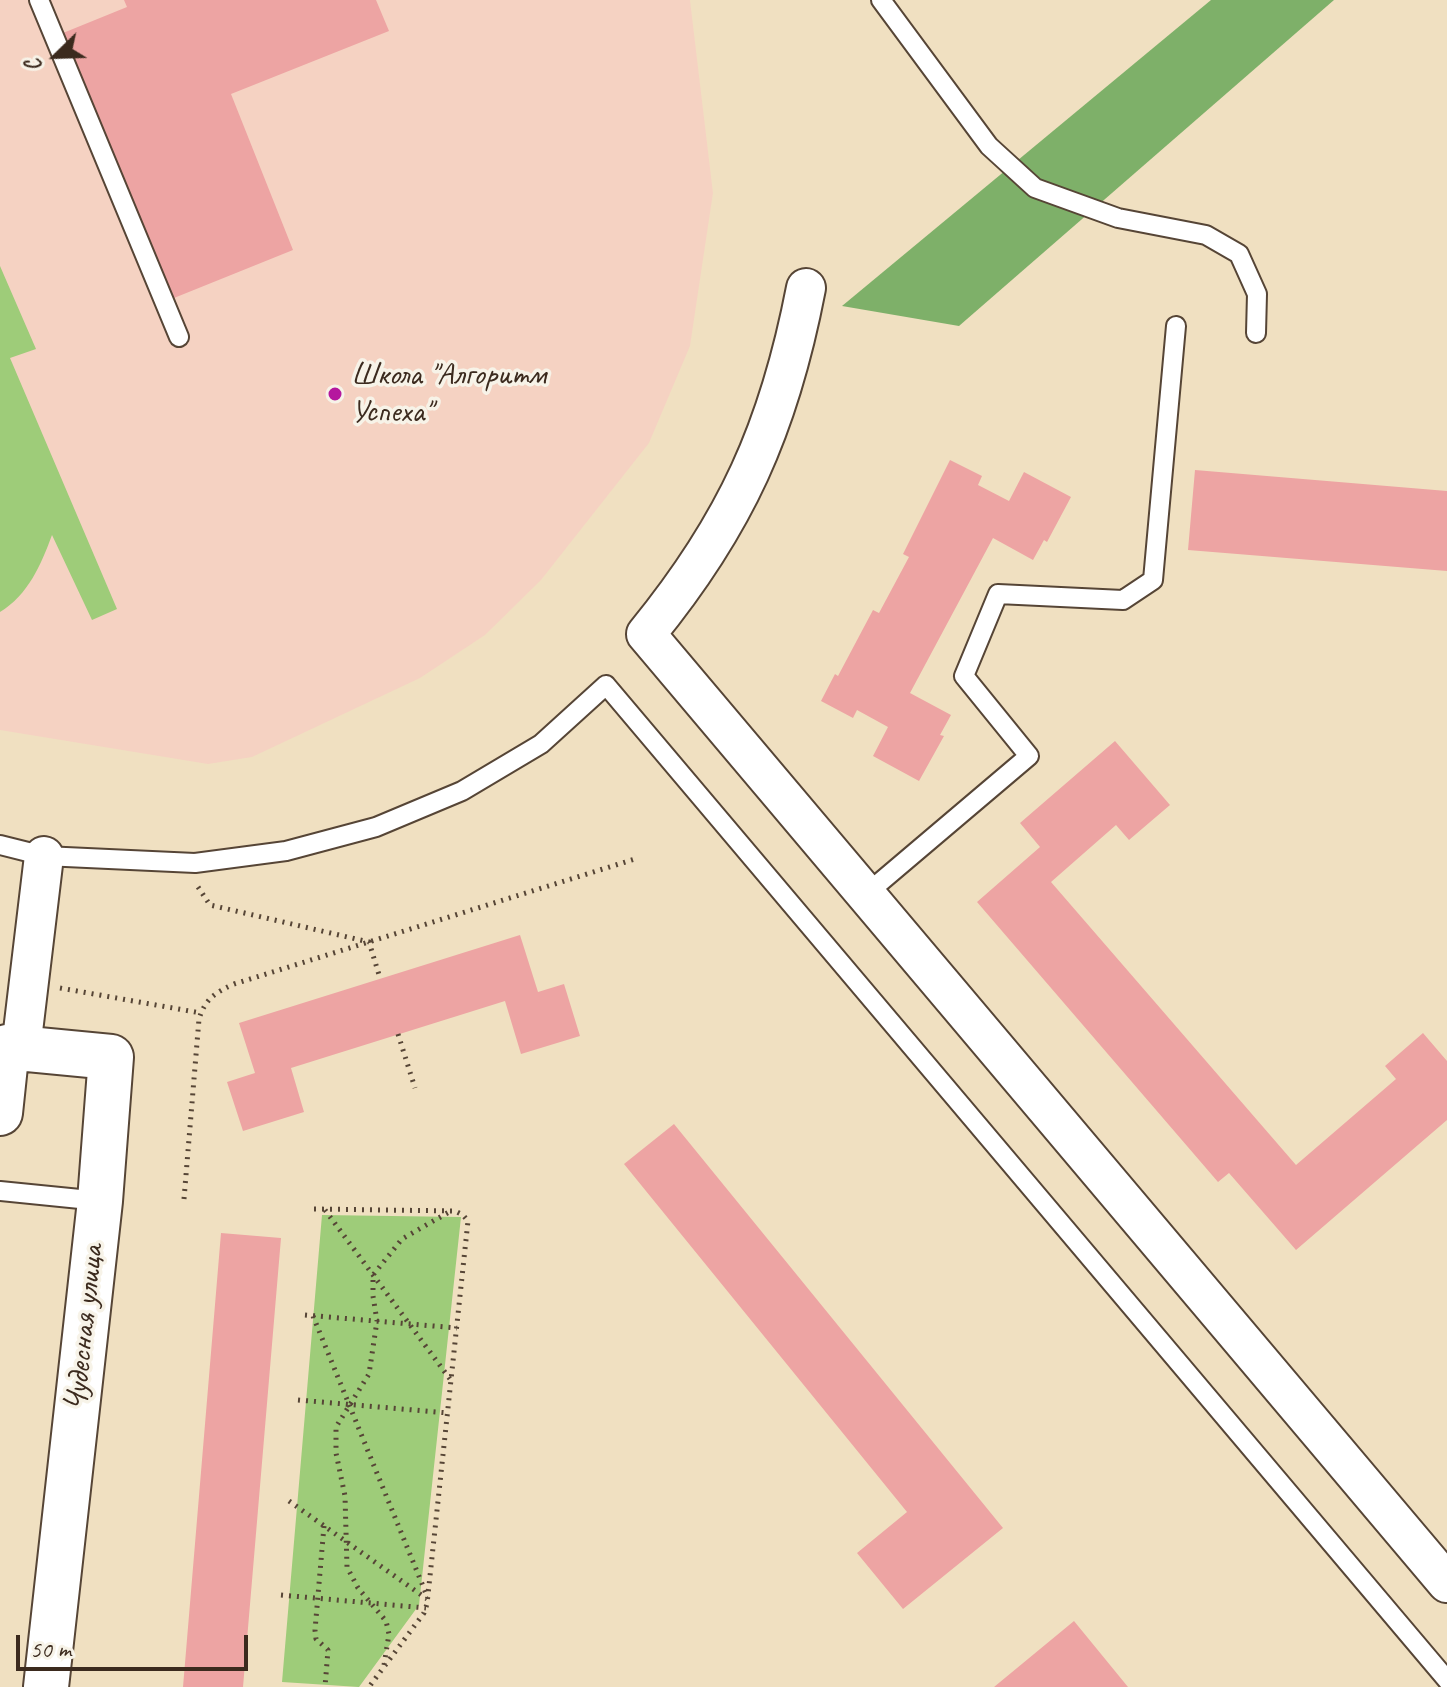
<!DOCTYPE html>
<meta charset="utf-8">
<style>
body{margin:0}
#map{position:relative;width:1447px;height:1687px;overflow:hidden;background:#f0e0c1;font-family:Caveat,sans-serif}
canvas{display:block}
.north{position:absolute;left:16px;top:16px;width:80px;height:80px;-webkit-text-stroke:6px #f7f3e8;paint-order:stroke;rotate:247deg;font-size:22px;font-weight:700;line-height:32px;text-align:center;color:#3b2a1e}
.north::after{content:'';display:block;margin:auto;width:28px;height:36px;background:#3b2a1e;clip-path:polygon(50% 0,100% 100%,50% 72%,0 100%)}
.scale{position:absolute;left:16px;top:1635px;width:232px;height:36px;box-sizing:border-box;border:4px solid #3b2a1e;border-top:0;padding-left:10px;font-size:24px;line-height:28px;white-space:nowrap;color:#3b2a1e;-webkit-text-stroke:6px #f7f3e8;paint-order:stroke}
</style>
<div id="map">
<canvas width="1447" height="1687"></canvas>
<div class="north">С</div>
<div class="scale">50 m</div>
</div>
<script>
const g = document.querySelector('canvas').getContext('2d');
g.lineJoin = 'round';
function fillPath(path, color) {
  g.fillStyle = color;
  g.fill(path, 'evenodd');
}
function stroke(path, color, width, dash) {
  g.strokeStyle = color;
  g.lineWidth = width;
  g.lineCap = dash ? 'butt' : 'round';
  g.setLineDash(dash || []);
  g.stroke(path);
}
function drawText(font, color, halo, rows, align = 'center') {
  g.font = font + ' Caveat,sans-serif';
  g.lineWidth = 7;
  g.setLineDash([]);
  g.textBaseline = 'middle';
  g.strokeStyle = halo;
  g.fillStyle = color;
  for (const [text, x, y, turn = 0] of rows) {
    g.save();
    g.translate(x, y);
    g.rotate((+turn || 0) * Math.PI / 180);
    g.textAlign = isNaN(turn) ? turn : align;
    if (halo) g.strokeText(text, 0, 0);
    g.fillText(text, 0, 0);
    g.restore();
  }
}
fillPath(new Path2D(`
 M0 0H690L713 193 690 346 649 443 541 580 485 635 420 678 252 757 208 764 0 730Z`), '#f5d2c2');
fillPath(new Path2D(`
 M0 266 36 349 10 358 117 609 92 620 52 535C41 565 28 595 0 612Z
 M322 1215 461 1217 419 1605 359 1687 282 1682Z`), '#9ecc79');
fillPath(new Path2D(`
 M1211 0H1334L959 326 842 306Z`), '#7eb069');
fillPath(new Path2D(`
 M124 0H376L389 31 231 94 293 250 169 300 63 33 127 7Z
 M950 460 982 476 978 485 1009 501 1024 472 1071 497 1047 542 1044 540 1033 560 993 538 910 693 951 715 940 735 944 736 919 781 873 756 888 727 857 710 853 718 821 701 835 674 838 676 873 610 879 613 909 557 903 554Z
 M1195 470 1447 491V571L1188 550Z
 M1115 741 1170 805 1129 840 1116 825 1051 882 1296 1165 1396 1079 1385 1066 1423 1033 1447 1061V1120L1296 1250 1229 1173 1218 1182 977 902 1040 847 1020 823Z
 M520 935 538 992 564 984 580 1036 521 1054 505 1001 291 1068 304 1112 243 1131 227 1082 255 1073 239 1023Z
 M674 1124 1003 1528 903 1609 857 1553 907 1512 624 1164Z
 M221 1233 281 1238 243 1687H183Z
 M1074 1621 1128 1687H994Z`), '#eda4a3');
const service = new Path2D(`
 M39 0 179 337
 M881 0 989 146 1035 188 1118 218 1206 235 1239 254 1257 294 1256 333
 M0 845 44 856 195 863 286 851 376 827 462 791 541 744 606 685 1447 1680
 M865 895 1029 756 964 676 998 594 1123 600 1153 580 1176 326
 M0 1191 100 1201`);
const minor = new Path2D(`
 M806 288C779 428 736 524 646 634L1447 1583
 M21 1048 44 856`);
const tertiary = new Path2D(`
 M0 1113 7 1047 111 1057 100 1201 46 1687`);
stroke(service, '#564536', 22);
stroke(minor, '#564536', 42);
stroke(tertiary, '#564536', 48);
stroke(new Path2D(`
 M198 887 210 905 369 942 380 978
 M60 988 201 1013
 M398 1034 415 1088
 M184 1199 199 1019C205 999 216 992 234 984L635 859
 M314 1209 455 1211 463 1215 468 1221 427 1604 424 1613 369 1687
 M325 1210 450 1379
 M305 1315 457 1328
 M313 1316 427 1596
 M298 1400 448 1413
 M289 1501 427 1599
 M324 1526 315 1630 316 1639 328 1650 325 1687
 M281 1595 426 1608
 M384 1665 389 1634 386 1621 358 1588 347 1567 345 1496 336 1453V1427L369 1374 377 1321 373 1296V1275L402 1239 449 1212`), '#564536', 5, [2, 6]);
stroke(service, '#fff', 18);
stroke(minor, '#fff', 38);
stroke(tertiary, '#fff', 44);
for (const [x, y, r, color] of [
 [335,394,8,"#b5179e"]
]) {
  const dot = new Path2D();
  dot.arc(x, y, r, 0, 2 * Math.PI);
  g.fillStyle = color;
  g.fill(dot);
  stroke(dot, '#f7f3e8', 3);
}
drawText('32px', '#3b2a1e', '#f7f3e8', [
 ["Школа \"Алгоритм",351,376],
 ["Успеха\"",351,413]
], 'left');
drawText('32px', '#3b2a1e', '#f7f3e8', [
 ["Чудесная улица",85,1328,-84]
]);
</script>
